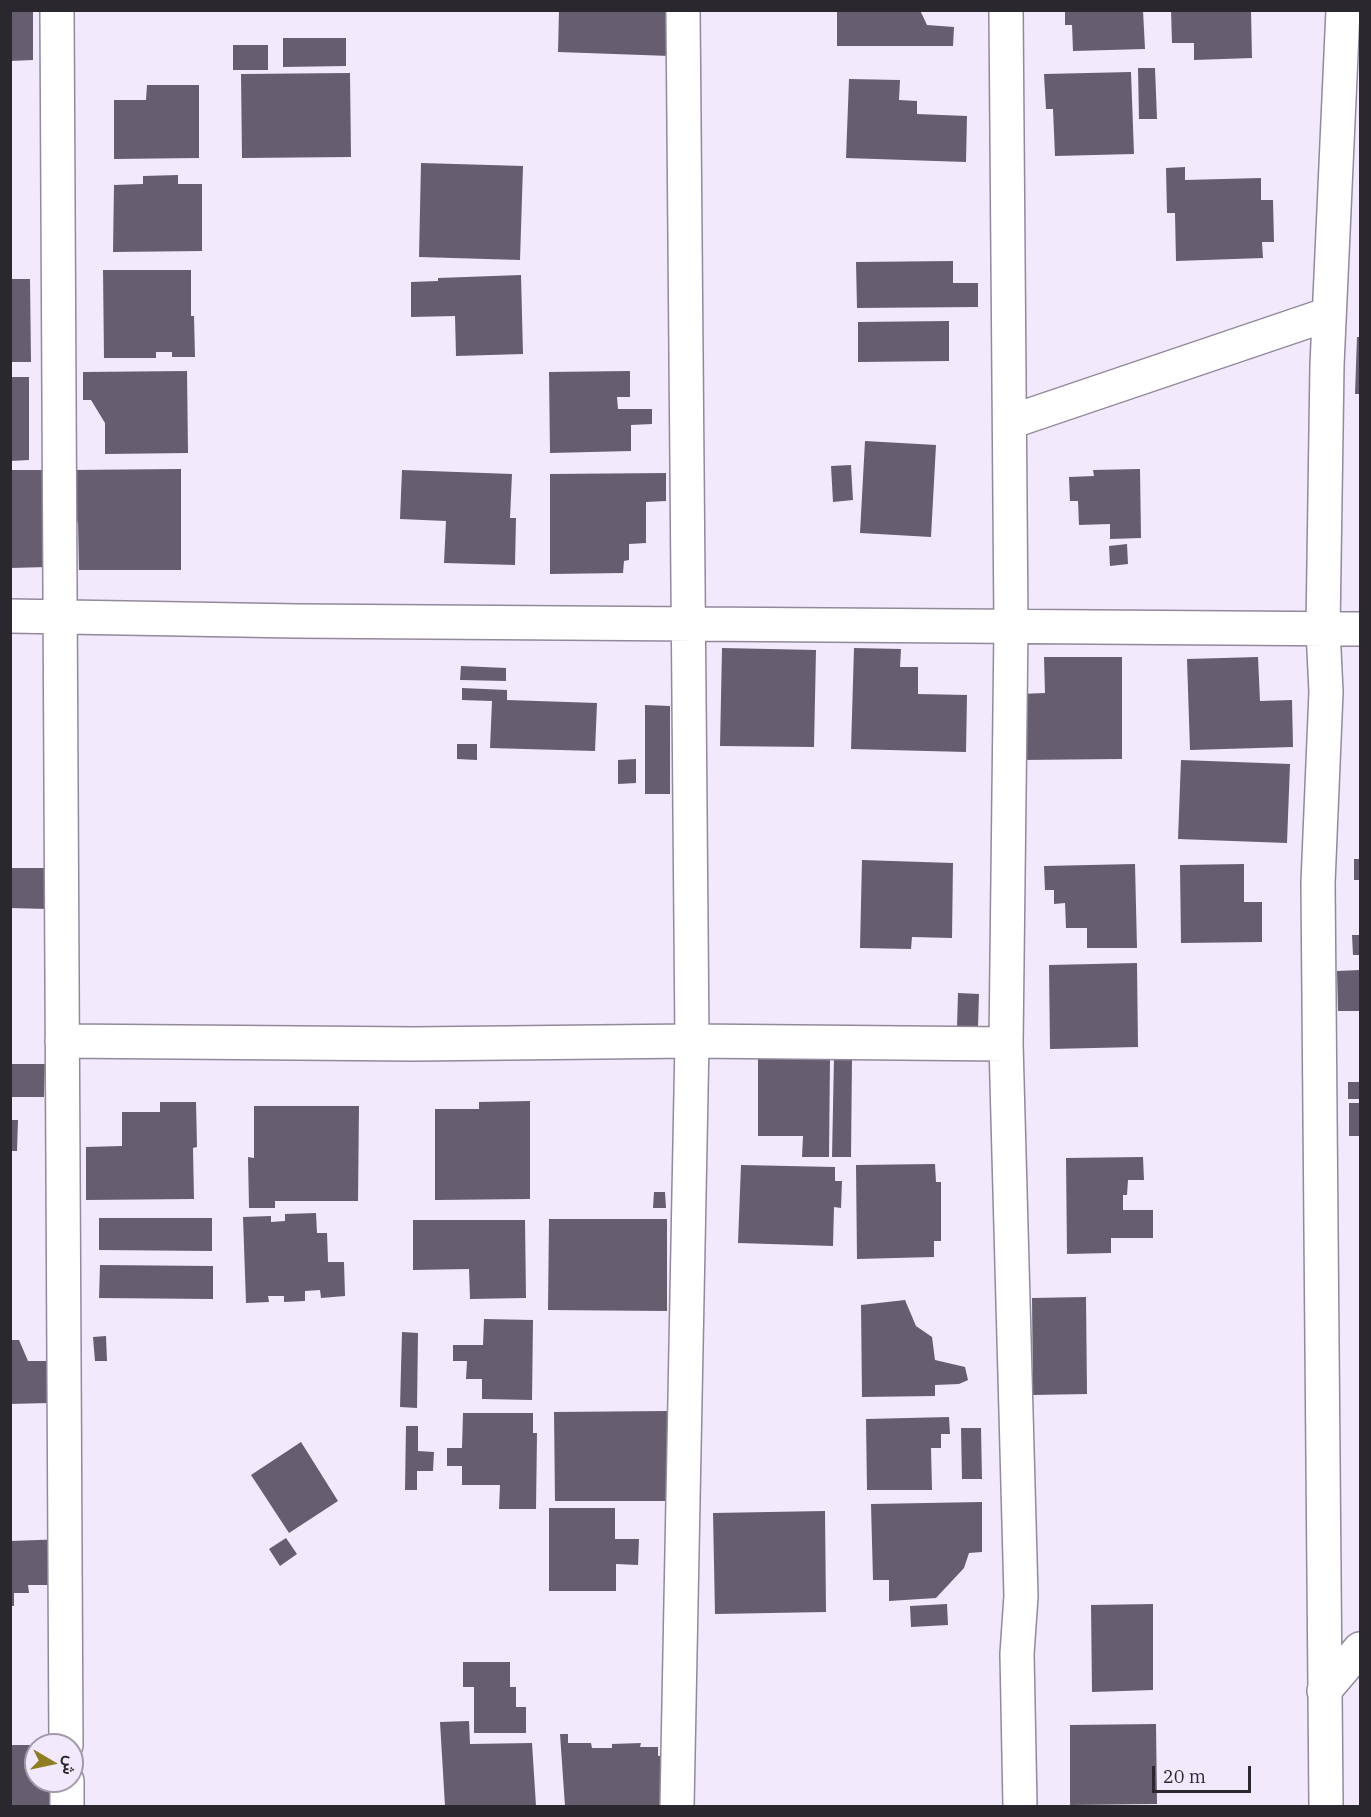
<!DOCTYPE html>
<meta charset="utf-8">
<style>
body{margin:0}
#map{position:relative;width:1371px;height:1817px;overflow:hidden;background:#f2e9fc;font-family:"IBM Plex Serif",Vazirmatn,serif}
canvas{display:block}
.frame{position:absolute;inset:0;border:12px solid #2a272e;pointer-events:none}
.north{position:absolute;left:24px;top:1733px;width:60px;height:60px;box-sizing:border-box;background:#f2e9fc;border:2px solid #a29baa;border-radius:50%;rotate:99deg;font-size:16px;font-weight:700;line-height:24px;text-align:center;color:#2a272e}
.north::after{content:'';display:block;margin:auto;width:21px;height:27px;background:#8f7d24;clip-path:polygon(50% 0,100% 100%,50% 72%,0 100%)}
.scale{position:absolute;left:1152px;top:1766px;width:99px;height:27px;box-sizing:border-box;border:3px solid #2a272e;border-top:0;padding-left:8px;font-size:18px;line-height:21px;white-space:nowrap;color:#2a272e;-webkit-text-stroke:4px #f2e9fc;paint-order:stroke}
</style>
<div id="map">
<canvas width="1371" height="1817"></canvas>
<div class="frame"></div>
<div class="north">ش</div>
<div class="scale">20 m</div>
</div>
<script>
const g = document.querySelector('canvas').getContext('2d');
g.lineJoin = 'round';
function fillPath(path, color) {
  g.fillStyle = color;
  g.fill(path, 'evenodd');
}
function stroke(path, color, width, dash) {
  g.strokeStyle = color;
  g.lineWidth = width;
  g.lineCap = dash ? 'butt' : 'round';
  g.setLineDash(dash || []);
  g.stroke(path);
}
fillPath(new Path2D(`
 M10 10H33V60L10 61Z
 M559 10H672L670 56 558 52Z
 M837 10H920L927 25 954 27 953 46H837Z
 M1065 10H1143L1145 49 1073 51 1072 25H1065Z
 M1171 10H1251L1252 58 1194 60V43H1172Z
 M283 38H346V66L283 67Z
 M233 45H268V70H233Z
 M1138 68H1155L1157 119H1139Z
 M1131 72 1134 154 1055 156 1053 109H1046L1044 74Z
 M350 73 351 157 242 158 241 74Z
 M849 79 900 80 899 100 917 101V114L967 116 966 162 846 158Z
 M147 85H199V158L114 159V100H146Z
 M421 163 523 166 520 260 419 257Z
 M1185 167V180L1261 178V200H1273L1274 242H1262L1263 258 1176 261 1175 213H1167L1166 168Z
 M178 175V184H202V251L113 252 114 185 143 184V176Z
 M953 261V283H978V307L857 308 856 262Z
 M103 270H191V316H194L195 357H172V352H156V358H104Z
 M521 275 523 354 456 356 455 316 411 317V282L438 281V278Z
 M10 279H30L31 362H10Z
 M949 321V361L858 362V322Z
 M1357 337H1360V394H1355Z
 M187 371 188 453 105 454V423L91 400H83V372Z
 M630 371V397H617L618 409H652V424L631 425V451L550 453 549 372Z
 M10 377H29V460L10 461Z
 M865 441 936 445 931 537 860 533Z
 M851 465 853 500 833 502 831 466Z
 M181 469V570H79L78 522H71V470Z
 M1140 469 1141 538 1110 539V524L1079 525 1078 501H1070L1069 477 1094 476 1093 470Z
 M10 470H47L48 567 10 568Z
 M402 470 512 474 510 518H516L515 565 444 563 446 521 400 519Z
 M666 473V501L646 502V543L629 544V560L624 561 623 573 550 574V474Z
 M1127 544 1128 564 1110 566 1109 546Z
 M722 648 816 650 814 747 720 746Z
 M854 648 901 649 900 667H918V694L967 695 966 752 851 749Z
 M1044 657H1122V759L1019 760V694L1045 693Z
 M1258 657 1260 701 1292 700 1293 747 1190 750 1187 659Z
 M461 666 506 668V681L460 680Z
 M462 688 507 690V700L597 703 595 751 490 748 492 701 462 700Z
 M645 705 670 706V794H645Z
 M457 744H477V760L457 759Z
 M636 759V783L618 784V760Z
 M1181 760 1290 764 1287 843 1178 839Z
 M1354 859H1360V880H1354Z
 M862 860 953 863 952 938 912 937 911 949 860 948Z
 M1135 864 1137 948H1087V928H1066L1065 903 1054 904V890H1045L1044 866Z
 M1244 864V902H1262V942L1181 943 1180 865Z
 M10 868H48V909L10 908Z
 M1352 935H1360V955H1353Z
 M1137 963 1138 1047 1050 1049 1049 965Z
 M1360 970V1011H1338L1337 971Z
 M958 993 979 994 978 1027H957Z
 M758 1056 830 1058 829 1157H802L803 1136H758Z
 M834 1058 852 1059 851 1157H832Z
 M10 1064H45L44 1097H10Z
 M1348 1082H1360V1099H1348Z
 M530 1101V1199L435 1200V1109H479V1102Z
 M160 1102H196L197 1147 193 1148 194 1199 86 1200V1147L122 1146V1112H160Z
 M1349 1103H1360V1136H1349Z
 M254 1106H359L358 1201H275V1208H249L248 1157 254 1158Z
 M10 1120H18L17 1151H10Z
 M1143 1157 1144 1180H1128L1127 1195H1123V1210H1153V1238H1111V1253L1067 1254 1066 1158Z
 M935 1164 936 1182H941V1241H934V1257L857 1259 856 1165Z
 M741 1165 835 1167V1181H842L841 1208 834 1207 833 1246 738 1243Z
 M654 1192H665L666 1208H653Z
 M316 1213 317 1233H327L328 1262H344L345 1296 321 1298 320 1290 305 1291V1301L284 1302V1296H268L269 1302 246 1303 243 1217 271 1216V1222L285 1221V1214Z
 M99 1218H212V1251L99 1250Z
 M549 1219H667V1311L548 1310Z
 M413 1220H525L526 1298 470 1299 469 1269 413 1270Z
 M100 1265 213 1266V1299L99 1298Z
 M1086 1297 1087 1394 1033 1395 1032 1298Z
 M905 1300 916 1326 932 1337 935 1360 965 1367 968 1380 959 1384 935 1385V1396L862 1397 861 1305Z
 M484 1319 533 1320 532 1400 482 1399V1379H466L467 1361H453V1345H483Z
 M402 1332 418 1333 417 1408 400 1407Z
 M106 1336 107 1361H95L93 1337Z
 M10 1340H19L28 1361H47L48 1403 10 1404Z
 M667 1411V1501H555L554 1412Z
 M463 1413H533V1433H537L536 1509H499L500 1485H462V1466H447V1448H462Z
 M949 1417 950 1434H941V1448H931L932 1490H867L866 1419Z
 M406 1426H418V1451L434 1452 433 1471H417V1490H405Z
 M961 1428H981L982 1479H962Z
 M301 1442 338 1501 289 1533 251 1475Z
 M982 1502V1552L969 1553 964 1568 936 1598 889 1601V1580H873L871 1504Z
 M549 1508H615V1539H639L638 1565 616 1564V1591H549Z
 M825 1511 826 1612 715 1614 713 1513Z
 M286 1538 297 1554 280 1566 269 1549Z
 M66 1539 56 1585H28L29 1593H14V1606H10V1541Z
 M947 1604 948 1625 911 1627 910 1606Z
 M1153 1604V1690L1092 1692 1091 1605Z
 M463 1662H510V1687H516V1707H526V1733H474V1687H463Z
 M469 1721 470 1744 532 1743 536 1806H445L440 1722Z
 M1156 1724 1157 1804 1070 1805V1725Z
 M560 1734H568V1743H591L592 1748H612V1744L641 1743 640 1747H658V1756L672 1754 663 1806H565Z
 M10 1745H36V1781H62L63 1806H10Z`), '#665e6e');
const minor = new Path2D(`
 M57 10 66 1745
 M1006 10 1011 627 1006 1044 1021 1596 1017 1654 1020 1806
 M1010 422 1329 314
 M10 616 297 621 1360 629
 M62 1041 414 1044 692 1041 1006 1044
 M1324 1691 1360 1649
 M67 1781V1806
 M677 1806 692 1041 683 10
 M1326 1806 1318 883 1326 692 1323 629 1327 365 1343 10`);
stroke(minor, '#92899b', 36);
stroke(minor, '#fff', 33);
</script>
